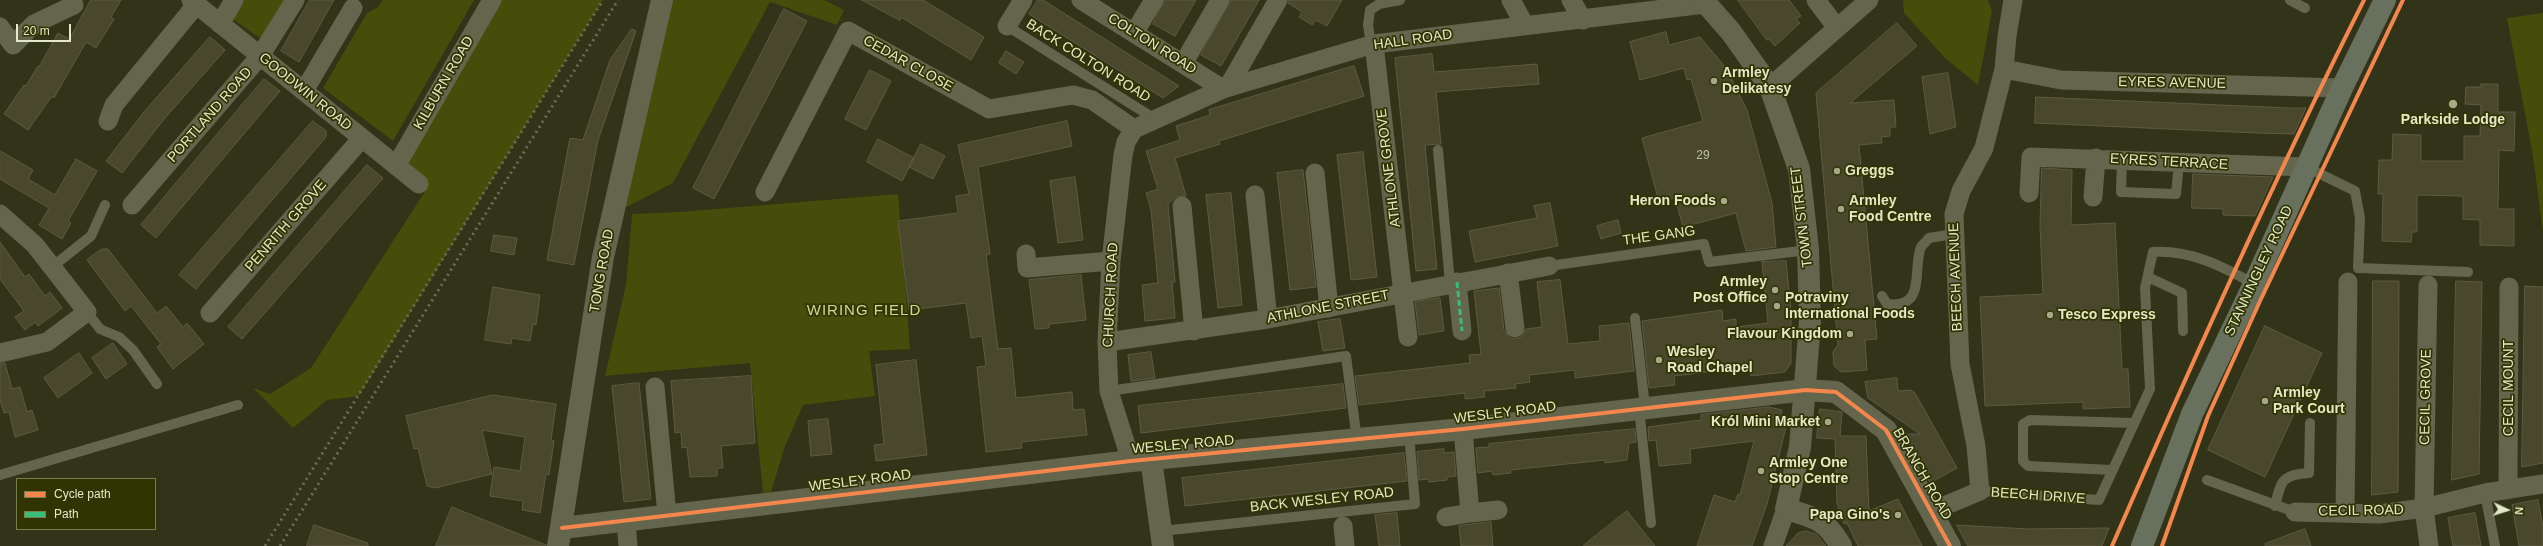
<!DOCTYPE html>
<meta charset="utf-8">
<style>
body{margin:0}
#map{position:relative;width:2543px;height:546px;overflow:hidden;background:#313418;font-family:Helvetica,sans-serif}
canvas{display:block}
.legend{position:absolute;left:16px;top:478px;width:140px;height:52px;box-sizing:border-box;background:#303401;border:1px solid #787c51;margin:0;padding:5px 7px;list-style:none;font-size:12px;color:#e3e8c8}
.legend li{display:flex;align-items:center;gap:8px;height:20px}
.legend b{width:20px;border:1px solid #787c51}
.north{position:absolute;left:2487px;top:490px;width:40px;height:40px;-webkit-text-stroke:3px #303401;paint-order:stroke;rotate:94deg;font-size:11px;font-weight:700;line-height:16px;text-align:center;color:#e3e8c8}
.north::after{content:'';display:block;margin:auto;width:14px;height:18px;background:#e3e8c8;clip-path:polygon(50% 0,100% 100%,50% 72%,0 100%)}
.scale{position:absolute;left:16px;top:24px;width:55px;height:18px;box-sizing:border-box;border:2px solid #e3e8c8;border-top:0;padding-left:5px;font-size:12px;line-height:14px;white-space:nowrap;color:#e3e8c8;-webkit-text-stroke:3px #303401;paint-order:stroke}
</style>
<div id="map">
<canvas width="2543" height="546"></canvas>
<ul class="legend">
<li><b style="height:5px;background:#f5874c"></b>Cycle path</li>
<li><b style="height:5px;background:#3abd76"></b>Path</li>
</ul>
<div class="north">N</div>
<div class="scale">20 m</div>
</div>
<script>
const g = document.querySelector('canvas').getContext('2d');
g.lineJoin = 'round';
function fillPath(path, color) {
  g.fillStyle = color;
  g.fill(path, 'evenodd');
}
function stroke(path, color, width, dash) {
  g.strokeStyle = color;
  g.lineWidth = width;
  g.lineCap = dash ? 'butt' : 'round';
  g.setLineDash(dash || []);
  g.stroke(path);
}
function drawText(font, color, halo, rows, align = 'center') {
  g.font = font + ' Helvetica,sans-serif';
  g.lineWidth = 3.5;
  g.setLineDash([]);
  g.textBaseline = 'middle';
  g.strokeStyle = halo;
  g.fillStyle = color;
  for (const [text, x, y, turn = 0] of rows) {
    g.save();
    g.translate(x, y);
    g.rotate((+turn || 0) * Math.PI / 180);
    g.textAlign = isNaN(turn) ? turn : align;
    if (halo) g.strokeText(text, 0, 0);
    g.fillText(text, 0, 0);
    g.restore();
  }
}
fillPath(new Path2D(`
 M240 0H284L264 36 260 38 234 20V11Z
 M383 0H474L393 141 323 88 367 13 378 7Z
 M492 0H603L359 396 327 400 293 428 253 388 270 394 311 368 426 190 396 166Z
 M662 0H824L844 10 837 25 770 2 673 183 611 215Z
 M1903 0H1988L1992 11 1978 85 1946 59 1904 13Z
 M2543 13V232L2533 156 2507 18Z
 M898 194 910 349 869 351 875 396 803 405 785 446 771 492 763 493 750 363 605 376 626 285 632 214 680 212Z`), '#464c0a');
const building = new Path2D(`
 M91 0H121L111 17 114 19 96 48 86 42 54 98 52 96 28 130 4 114 24 85 26 86 38 66 39 67 58 33 69 39Z
 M310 0H334L299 62 281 51Z
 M862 0H923L984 37 971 60 901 17 900 20Z
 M1038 0H1043L1179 86 1163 98 1029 14Z
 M1165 0H1196L1175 36 1153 24Z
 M1231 0H1259L1221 66 1201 55Z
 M1289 0H1342L1327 26 1316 20 1312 25 1299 17 1302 12 1288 3Z
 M1738 0H1789L1801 16 1796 19 1800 23 1775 46 1769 39 1767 40Z
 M784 9 807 21 714 199 693 188Z
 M1897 23 1917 46 1850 103 1894 100 1896 127H1890V136L1881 137 1882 143 1859 145 1877 339 1865 340 1867 370 1841 372 1834 366 1833 352 1838 345 1816 93Z
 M632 29 636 31 598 140 574 265 547 260 570 138 583 140 610 60Z
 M1666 32 1669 45 1700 37 1726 68 1747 110 1772 203 1776 247 1746 251 1736 213 1683 227 1675 198 1659 202 1642 138 1703 121 1691 79 1687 80 1684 68 1640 80 1630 42Z
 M210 37 225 50 165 118 122 173 106 161 144 112Z
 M1006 51 1024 62 1016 74 999 63Z
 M1432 54 1434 72 1537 64 1539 84 1436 92 1441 144 1425 145 1437 269 1416 271 1395 58Z
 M1354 66 1364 96 1219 141 1220 144 1175 158 1186 196 1176 197 1168 204 1175 282H1172L1175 318 1145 321 1142 285 1158 283 1151 210 1146 193 1158 189 1146 151 1180 140 1176 126 1210 115 1209 110Z
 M870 70 891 81 866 130 845 119Z
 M1948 73 1956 127 1930 134 1922 77Z
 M264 79 280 91 156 238 141 225Z
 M2481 84H2498V112H2515L2514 151 2499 150 2498 209H2514V246L2480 245V220L2463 219V196L2417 195V232H2412L2411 242 2382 241 2383 194H2378L2379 160H2392L2393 134 2421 135V161H2464V136H2480L2481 105 2465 104 2466 87H2481Z
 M2036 97 2290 108H2306L2294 134 2257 133 2035 123Z
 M313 121 326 131V137L196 289 179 275Z
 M1067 121 1072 146 978 167 990 254 986 255 998 349 1011 348 1016 398 1072 392 1073 410 1084 409 1087 435 1021 442 1022 448 986 452 977 367 986 366 982 336 971 338 966 303 909 310 898 221 958 213 956 196 969 194 958 145Z
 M878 139 914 158 902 181 867 162Z
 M921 144 945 156 933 179 909 167Z
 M0 151 33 170 28 179 55 195 76 159 97 171 68 221 71 223 62 239 39 225 49 208 0 179Z
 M1363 152 1377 277 1351 280 1337 155Z
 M367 165 383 178 242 339 228 327Z
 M2042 168 2072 170 2071 225 2115 223 2122 369H2128L2130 407 2083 409V402L1985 406 1980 297 2043 294 2040 226Z
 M1303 170 1316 287 1290 290 1277 173Z
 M2193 174 2273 177 2255 216 2223 215V209L2192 208Z
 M1075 177 1083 240 1058 243 1050 181Z
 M1231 193 1242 305 1218 308 1206 195Z
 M1550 203 1558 246 1475 262 1469 231 1537 218 1534 206Z
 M1618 220 1621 233 1601 239 1597 226Z
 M494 235 517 238 514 255 491 251Z
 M0 242 25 277 29 274 45 296 50 292 62 308 38 326 35 322 25 330 15 317 24 311 0 279Z
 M102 249H108L157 313 166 306 183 327 187 323 204 344 173 369 157 347 161 344 131 306 125 311 87 260Z
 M1786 261 1791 311V363L1785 372 1751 376 1750 367 1674 376 1675 385 1649 388 1642 321 1722 310 1723 321 1736 319V327L1768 323 1762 262Z
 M1081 275 1086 320 1049 324V328L1035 329 1029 280Z
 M1560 280 1568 344 1600 341 1599 326 1629 323 1634 371 1575 378V370L1529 375 1530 382 1515 384 1516 388 1484 391 1485 397 1465 399V393L1359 405 1355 376 1470 363 1469 355 1481 354 1474 291 1499 288 1504 330 1510 338 1517 339 1522 336 1526 329 1542 327 1537 282Z
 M2373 281H2399L2398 492 2372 495Z
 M2456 281 2482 282 2479 474 2452 480Z
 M2525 286 2543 287V463L2522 467Z
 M493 287 540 295 536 325 533 324 530 341 512 338 511 344 485 340Z
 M1440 298 1444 331 1419 335 1415 302Z
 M1340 319 1345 348 1323 351 1318 322Z
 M2265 326 2322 353 2265 477 2208 450Z
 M113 343 127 364 106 379 92 358Z
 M1151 352 1155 378 1131 381 1128 355Z
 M79 353 92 373 58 398 44 378Z
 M916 360 927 455 876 461 874 445 884 444 876 365Z
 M5 363 12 389 20 387 27 412 32 410 38 430 15 437 9 412 4 413 0 400V364Z
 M751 376 755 443 721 446 723 468H717V476L690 477 687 447 682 448 681 432 675 433 671 381Z
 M1897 378 1898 391 1911 390 1915 393 1957 468 1930 483 1904 434H1920L1868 398 1865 382Z
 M639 383 651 499 624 502 612 386Z
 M1343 384 1346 408 1141 433 1138 406Z
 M493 395 556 404 551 440 554 441 549 475 546 474 540 513 522 510 523 501 490 496 494 467 520 471 525 437 482 430 492 474 435 488 427 486 418 448 414 449 406 416Z
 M1769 407 1782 410 1779 425 1786 427 1767 504 1752 546H1697L1714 495 1735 502 1738 494 1740 495 1754 441 1690 449 1691 463 1659 466 1656 440 1649 441 1648 427 1701 420V415Z
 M1820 409 1842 412 1840 436H1866L1869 511 1898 499 1922 546H1858L1847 523 1844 524 1837 503 1835 439 1817 438Z
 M828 419 832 454 811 456 808 421Z
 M1635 429 1636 442 1629 443 1627 460 1605 463V460L1510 470 1511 473 1493 475 1492 471 1478 473 1476 448 1489 447V444Z
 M1444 449V453L1454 452 1456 476 1447 477V480L1429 482V479L1419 480 1417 452Z
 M1404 453 1407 481 1185 506 1182 478Z
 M2538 500 2543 527V546H2519L2512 505Z
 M452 507 546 545V546H436Z
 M1627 511 1655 546H1583Z
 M1397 513 1400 546H1379L1375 515Z
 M2475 513 2481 546H2453L2448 518Z
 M1491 522 1493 546H1461L1459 526Z
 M314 525 368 543V546H307Z
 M1957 525 2028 529 2109 528 2102 546H1968Z
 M2305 529 2311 546H2265V544Z
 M1806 531 1816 534 1826 546H1786L1798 533Z`);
fillPath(building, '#49482c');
stroke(building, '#5d5b42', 1);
stroke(new Path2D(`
 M2290 0 2305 8
 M1007 26 1155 119
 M1371 45 1368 25 1370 10 1379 4 1400 0
 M1438 150 1450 283
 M2122 159 2121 192 2176 194 2179 162
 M2306 167 2355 191 2360 218 2358 268 2468 272
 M1549 266 1704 244 1709 262 1808 250
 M52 267 91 236 105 205
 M2148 277 2182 293 2183 331
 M1882 296 1887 304C1927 309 1912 270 1921 247 1923 244 1927 241 1929 238L1953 234
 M87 312 100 329 119 337 133 350 157 384
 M1635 318 1645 407
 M1109 391 1346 356 1357 440
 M1639 408 1651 523
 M2112 470 2028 466 2023 461V424L2030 420 2134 423
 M0 475 238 405
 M2207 480 2295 512
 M1980 491 2099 500 2150 389 2145 288 2153 252C2191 250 2222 266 2254 284
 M2485 493 2495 546
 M2275 506C2281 480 2282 475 2309 473L2310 423
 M1162 531 1415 504 1409 434`), '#63654d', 10);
stroke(new Path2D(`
 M191 0 419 184
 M1081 0 1223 89
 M1511 0 1525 26
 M1571 0 1583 20
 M1816 0 1837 28
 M220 24 234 0
 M1007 26 1023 0
 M0 27 13 45 34 24 74 5
 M1134 33 1154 0
 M1374 44 1408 337
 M1183 64 1220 0
 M2004 69 2061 80 2342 88
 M1228 87 1278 0
 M1770 87 1869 0
 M304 91 353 8
 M108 121 114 105 196 5
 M1134 129 1223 89 1374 44 1705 4
 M396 166 492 0
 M1315 173 1329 308
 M765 192 848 31 989 109 1073 95 1092 100 1134 129
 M2029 193 2031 157 2306 167
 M1255 195 1268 319
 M2093 197 2096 158
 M132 205 260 56 295 0
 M1182 206 1194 331
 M0 214 35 245 87 312 47 342 0 353
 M1026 254 1027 268 1111 261
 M1508 273 1515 328
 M1457 282 1462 331
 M2428 285 2424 508 2429 546
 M210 313 362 138
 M1107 342 1268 319 1549 266
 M655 387 667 515
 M1463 429 1470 513 1498 510
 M1131 461 1109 391 1107 342 1111 261 1123 155 1126 142 1134 129
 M2508 489 2509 287
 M1932 511 1980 491 1976 446 1960 364 1954 214 1961 191 1984 148 2004 69 2007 36 2013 0
 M2295 512 2379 514 2424 508 2485 493 2543 484
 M2345 513 2348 282
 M1446 517 1470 513
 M626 521 628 546
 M1343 526 1345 546
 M1773 546 1786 509`), '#63654d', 19);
stroke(new Path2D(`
 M1703 0 1731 32 1770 87 1799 169 1808 250 1810 322 1800 447 1786 509C1815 518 1825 518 1841 546
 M1151 459 1163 546
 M562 528 1131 461 1463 429 1806 390 1836 392 1886 430 1950 546`), '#63654d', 22);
stroke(new Path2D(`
 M558 546 603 257 662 0`), '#63654d', 22);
stroke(new Path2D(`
 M2142 546 2192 414 2254 284 2342 88 2385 0`), '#68715e', 22);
stroke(new Path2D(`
 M265 546 603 0
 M280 546 618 0`), '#6c6e59', 3, [2, 4]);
stroke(new Path2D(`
 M1457 282 1462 331`), '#3abd76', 3, [6, 3]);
stroke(new Path2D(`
 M562 528 1131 461 1463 429 1806 390 1836 392 1886 430 1950 546
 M2112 546C2192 362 2274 179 2364 0
 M2162 546 2208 416 2260 301 2403 0`), '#f5874c', 4);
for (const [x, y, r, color] of [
 [1714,81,4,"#a5a98a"],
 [2453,104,5,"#a5a98a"],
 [1837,171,4,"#a5a98a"],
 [1724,201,4,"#a5a98a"],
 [1841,209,4,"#a5a98a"],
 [1775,290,4,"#a5a98a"],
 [1777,306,4,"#a5a98a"],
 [2050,315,4,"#a5a98a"],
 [1850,334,4,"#a5a98a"],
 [1659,360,4,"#a5a98a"],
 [2265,401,4,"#a5a98a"],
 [1828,422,4,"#a5a98a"],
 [1761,471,4,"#a5a98a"],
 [1898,515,4,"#a5a98a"]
]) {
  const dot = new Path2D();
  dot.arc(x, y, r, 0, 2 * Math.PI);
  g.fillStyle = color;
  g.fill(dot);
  stroke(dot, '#303401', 1.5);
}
drawText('12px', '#bcc0a1', null, [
 ["29",1703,156]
]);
drawText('14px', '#e3e8c8', '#303401', [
 ["HALL ROAD",1413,40,-8],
 ["COLTON ROAD",1152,44,32],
 ["BACK COLTON ROAD",1088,61,32],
 ["CEDAR CLOSE",908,64,29],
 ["KILBURN ROAD",444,83,-60],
 ["EYRES AVENUE",2172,83,1],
 ["GOODWIN ROAD",305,92,39],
 ["PORTLAND ROAD",210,115,-49],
 ["EYRES TERRACE",2169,162,3],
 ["ATHLONE GROVE",1389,168,-97],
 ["TOWN STREET",1802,217,-97],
 ["PENRITH GROVE",286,226,-49],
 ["THE GANG",1659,236,-8],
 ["TONG ROAD",602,271,-80],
 ["STANNINGLEY ROAD",2259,271,-65],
 ["BEECH AVENUE",1956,277,-92],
 ["CHURCH ROAD",1111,295,-87],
 ["ATHLONE STREET",1328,307,-11],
 ["CECIL MOUNT",2509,388,-90],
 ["CECIL GROVE",2426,397,-89],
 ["WESLEY ROAD",1505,413,-7],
 ["WESLEY ROAD",1183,445,-5],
 ["BRANCH ROAD",1922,474,60],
 ["WESLEY ROAD",860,481,-7],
 ["BEECH DRIVE",2038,496,4],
 ["BACK WESLEY ROAD",1322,500,-6],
 ["CECIL ROAD",2361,511,-1]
]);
drawText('bold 14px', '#e3e8c8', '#303401', [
 ["Armley",1722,73],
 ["Delikatesy",1722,89],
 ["Parkside Lodge",2453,120,"center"],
 ["Greggs",1845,171],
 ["Heron Foods",1716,201,"right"],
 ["Armley",1849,201],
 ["Food Centre",1849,217],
 ["Armley",1767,282,"right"],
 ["Post Office",1767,298,"right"],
 ["Potraviny",1785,298],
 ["International Foods",1785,314],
 ["Tesco Express",2058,315],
 ["Flavour Kingdom",1842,334,"right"],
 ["Wesley",1667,352],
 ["Road Chapel",1667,368],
 ["Armley",2273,393],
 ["Park Court",2273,409],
 ["Król Mini Market",1820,422,"right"],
 ["Armley One",1769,463],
 ["Stop Centre",1769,479],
 ["Papa Gino's",1890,515,"right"]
], 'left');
g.letterSpacing = '1px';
drawText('15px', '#cfd996', '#303401', [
 ["WIRING FIELD",864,311]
]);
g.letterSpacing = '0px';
</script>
